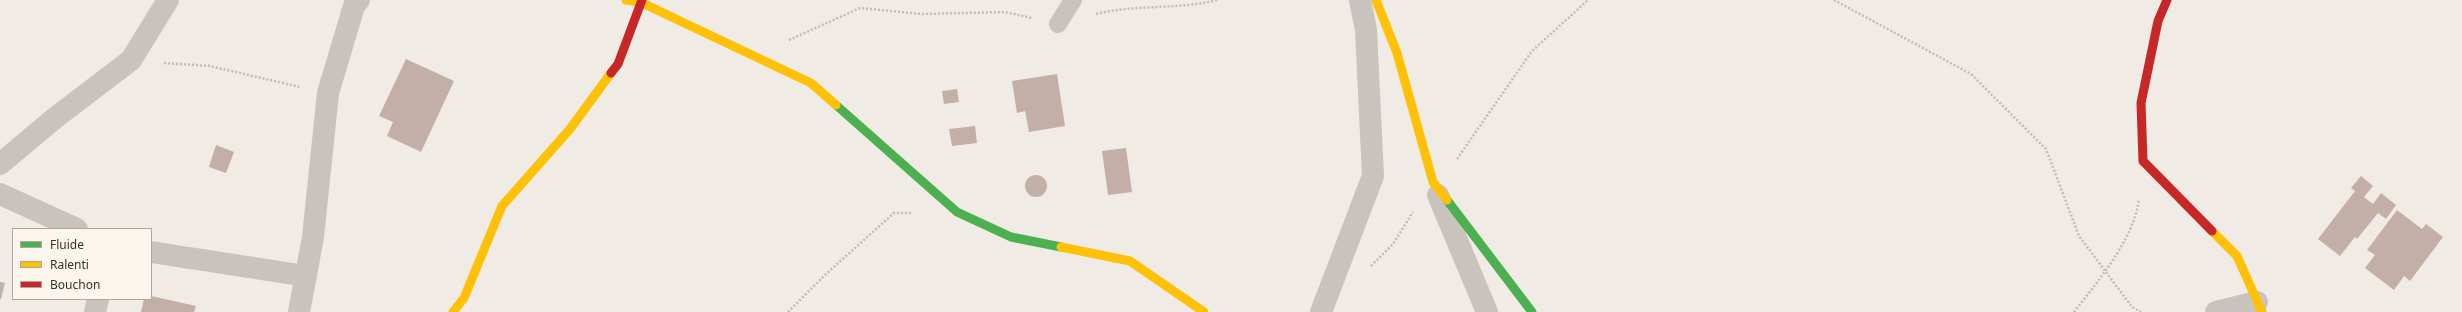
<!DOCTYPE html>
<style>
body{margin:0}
#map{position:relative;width:2462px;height:312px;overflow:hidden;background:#f0ebe5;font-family:"Noto Sans",sans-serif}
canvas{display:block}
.legend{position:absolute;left:12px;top:228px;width:140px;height:72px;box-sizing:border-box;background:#fbf5ee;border:1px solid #aea6a0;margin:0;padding:5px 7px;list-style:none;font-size:12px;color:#3b302b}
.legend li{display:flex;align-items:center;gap:8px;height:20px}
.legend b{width:20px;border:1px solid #aea6a0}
</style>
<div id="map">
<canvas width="2462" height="312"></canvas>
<ul class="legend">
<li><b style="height:5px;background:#4caf50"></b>Fluide</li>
<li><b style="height:5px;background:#ffc107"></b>Ralenti</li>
<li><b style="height:5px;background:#c62828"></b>Bouchon</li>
</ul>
</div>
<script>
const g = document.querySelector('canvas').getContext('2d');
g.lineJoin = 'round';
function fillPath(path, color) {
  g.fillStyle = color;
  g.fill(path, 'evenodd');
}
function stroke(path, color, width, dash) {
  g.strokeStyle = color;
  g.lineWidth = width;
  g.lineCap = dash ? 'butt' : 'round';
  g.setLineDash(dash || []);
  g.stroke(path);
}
fillPath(new Path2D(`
 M406 59 454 81 421 152 387 136 393 122 379 116Z
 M1057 74 1065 126 1029 132 1025 111 1017 113 1012 81Z
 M957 89 959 102 944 104 942 91Z
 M975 126 977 143 952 146 949 129Z
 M216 145 234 152 226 173 209 167Z
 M1126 148 1132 192 1108 195 1102 151Z
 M1025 186a11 11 0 1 1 22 0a11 11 0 1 1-22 0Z
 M2361 176 2373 186 2364 197 2373 204 2381 193 2396 205 2386 219 2378 213 2357 239 2355 237 2340 256 2318 239 2355 191 2351 188Z
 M2397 210 2422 229 2426 224 2443 237 2410 281 2404 276 2394 290 2365 268 2375 255 2367 250Z
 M0 282 5 283 1 299H0Z
 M151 296 196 306 194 312H141L144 299H151Z`), '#c3afa7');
stroke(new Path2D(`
 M1834 0 1971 74 2046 149 2079 236 2132 307 2141 312
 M1096 14C1135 4 1177 10 1217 0
 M789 40 860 8 922 14 1004 12 1032 18
 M164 63 210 66 300 87
 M1457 159 1532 51 1588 0
 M1371 266 1393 244 1413 212
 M788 312 826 274 894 213H912
 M2074 312C2098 281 2134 239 2139 199`), '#c2bbb6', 2.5, [2, 2]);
stroke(new Path2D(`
 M1058 24 1073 0`), '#c9c3be', 18);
stroke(new Path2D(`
 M0 164 55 118 131 60 168 0
 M0 194 77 229
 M1438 195 1487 312
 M151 252 306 276
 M95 312 98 299
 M299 312 313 237 328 93 354 6 359 0
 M1321 312 1373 176 1366 30 1360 0
 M2216 312 2257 302`), '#c9c3be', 22);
stroke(new Path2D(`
 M836 105 957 212 1011 237 1061 247
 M1447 200 1532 312`), '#4caf50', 9);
stroke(new Path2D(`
 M626 0 640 2 811 83 836 105
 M1376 0 1397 53 1433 182 1447 200
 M2212 231 2237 256 2262 312
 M1061 247 1130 261 1204 312
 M453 312 464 298 502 206 570 129 611 73`), '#ffc107', 9);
stroke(new Path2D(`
 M2167 0 2158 21 2141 103 2143 161 2212 231
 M611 73 618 64 642 0`), '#c62828', 9);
</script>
